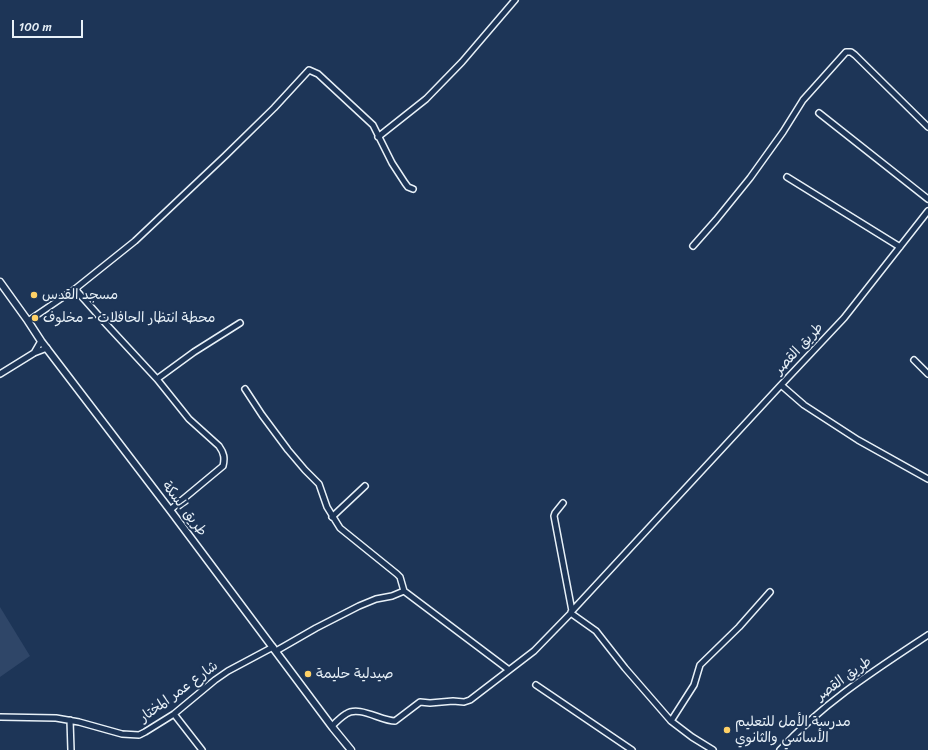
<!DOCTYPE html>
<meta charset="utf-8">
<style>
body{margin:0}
#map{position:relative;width:928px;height:750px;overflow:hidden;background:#1d3557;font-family:Sriracha,sans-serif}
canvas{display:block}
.scale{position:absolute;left:12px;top:20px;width:71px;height:18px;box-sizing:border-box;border:2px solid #e8f1f8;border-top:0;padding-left:5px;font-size:12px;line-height:14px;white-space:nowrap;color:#e8f1f8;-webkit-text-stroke:3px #1d3557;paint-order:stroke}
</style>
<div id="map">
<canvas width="928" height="750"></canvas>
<div class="scale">100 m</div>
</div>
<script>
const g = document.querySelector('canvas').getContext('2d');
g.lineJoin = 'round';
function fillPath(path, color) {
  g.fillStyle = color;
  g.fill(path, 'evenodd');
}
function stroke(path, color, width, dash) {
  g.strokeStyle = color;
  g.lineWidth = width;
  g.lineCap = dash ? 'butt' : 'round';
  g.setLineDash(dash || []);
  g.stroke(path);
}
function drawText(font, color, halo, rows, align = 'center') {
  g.font = font + ' Sriracha,"Playpen Sans Arabic",sans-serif';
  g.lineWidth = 4;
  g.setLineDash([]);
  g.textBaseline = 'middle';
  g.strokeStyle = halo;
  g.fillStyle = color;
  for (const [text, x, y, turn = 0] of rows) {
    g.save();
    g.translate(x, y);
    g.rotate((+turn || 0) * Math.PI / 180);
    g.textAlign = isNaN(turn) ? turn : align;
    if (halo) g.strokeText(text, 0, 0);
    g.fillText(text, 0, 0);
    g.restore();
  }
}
fillPath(new Path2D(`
 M0 607 30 656 0 677Z`), '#2f4668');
const minor = new Path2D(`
 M819 113 928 199
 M378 137 426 99 462 62 515 0
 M787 177 900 247
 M928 211 844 318 781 385 804 405 858 440 928 479
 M693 246 716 220 750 178 783 132 803 100 846 52H851L855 55 928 127
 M75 289 107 325 157 379 189 419 219 446C224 453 225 458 223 466L170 510
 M28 321 75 289 135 241 225 156 274 108 309 70 318 74 373 125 392 163 405 183 408 187 413 189
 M34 353 41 341
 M914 360 928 374
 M0 374 34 353 47 348
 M157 379 194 352 240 323
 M245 389 262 415 288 450 305 470 319 484 327 507 340 528 397 574 400 577 404 591 509 670
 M563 503 555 513 554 516 572 611
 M332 517 365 486
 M276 651 316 628 359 606 376 599 392 596 404 591
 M536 685 632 750
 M174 714 202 750
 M0 717 56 718 79 722 122 734 139 735 145 732 174 714 215 680 228 671 273 647
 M70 720 71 750
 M671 721 694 685 700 665 739 627 770 592
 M332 726C336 722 341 717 346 714 359 705 381 721 395 721L420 702 430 703 453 701 464 702 470 700 534 651 571 613
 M713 750 692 737 671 721 625 668 596 631 572 614 571 612 781 385
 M780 750C823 703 875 670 928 635`);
const major = new Path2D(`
 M0 282 28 321 41 341 170 510 333 728 351 750`);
stroke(minor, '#e8f1f8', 8);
stroke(major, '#e8f1f8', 9);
stroke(minor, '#1d3557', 5);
stroke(major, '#1d3557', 6);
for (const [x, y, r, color] of [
 [34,295,4,"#ffd166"],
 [35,318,4,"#ffd166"],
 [308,674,4,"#ffd166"],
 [727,730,4,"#ffd166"]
]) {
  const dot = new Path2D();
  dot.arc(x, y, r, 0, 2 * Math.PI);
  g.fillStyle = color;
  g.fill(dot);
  stroke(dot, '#1d3557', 1.5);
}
drawText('14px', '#e8f1f8', '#1d3557', [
 ["مسجد القدس",42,295],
 ["محطة انتظار الحافلات - مخلوف",43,318],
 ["صيدلية حليمة",316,674],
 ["مدرسة الأمل للتعليم",735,722],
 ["الأساسي والثانوي",735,738]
], 'left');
drawText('14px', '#e8f1f8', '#1d3557', [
 ["طريق القصر",799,349,-47],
 ["طريق السكة",184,509,53],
 ["طريق القصر",844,679,-36],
 ["شارع عمر المختار",179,692,-36]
]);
</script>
